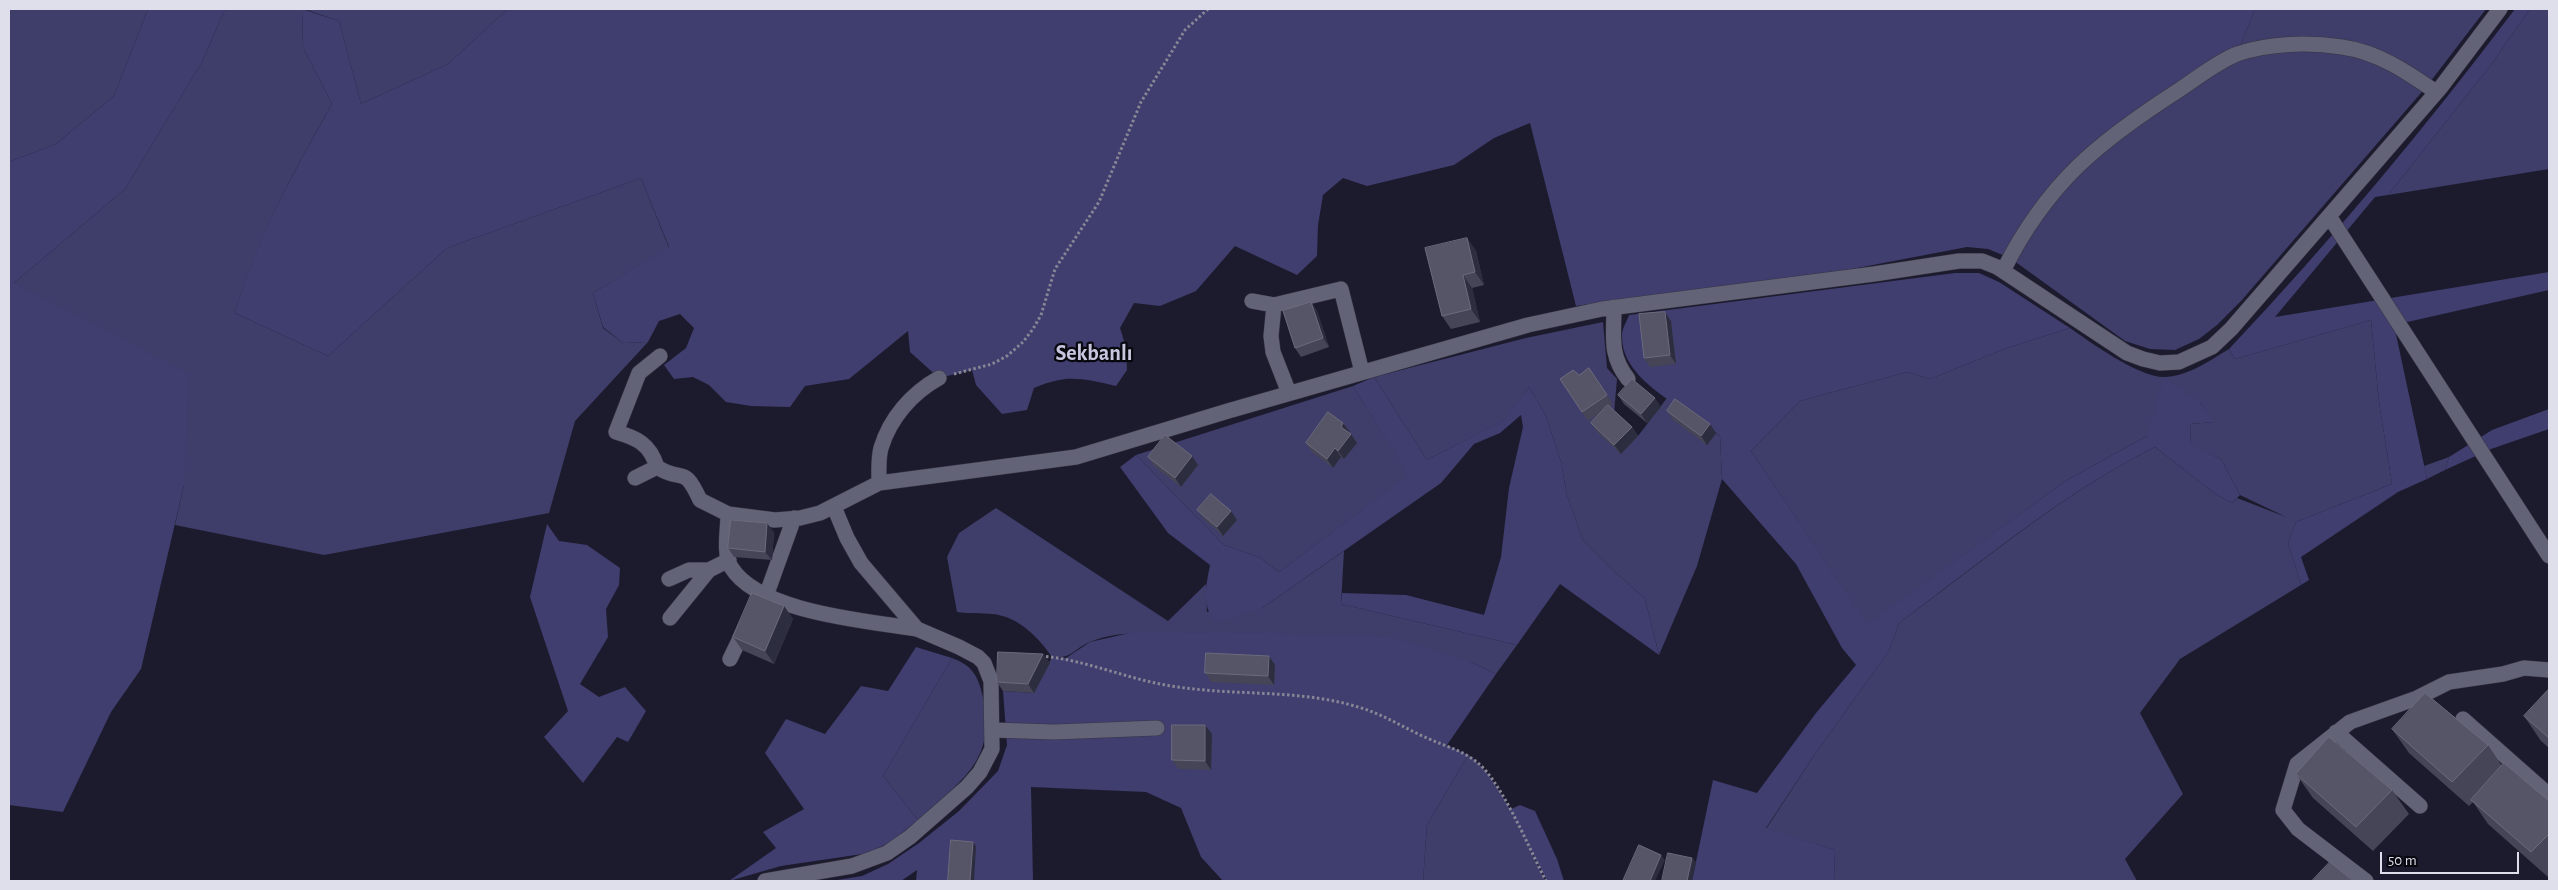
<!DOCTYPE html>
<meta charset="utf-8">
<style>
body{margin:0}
#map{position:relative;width:2558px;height:890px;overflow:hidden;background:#1c1b2d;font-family:"Alegreya Sans",sans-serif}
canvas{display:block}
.frame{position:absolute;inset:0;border:10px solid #dfdfeb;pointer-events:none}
.scale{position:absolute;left:2380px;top:852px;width:139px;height:22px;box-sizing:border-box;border:2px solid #dfdfeb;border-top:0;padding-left:6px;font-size:15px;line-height:18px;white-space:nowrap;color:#dfdfeb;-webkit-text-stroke:4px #07070e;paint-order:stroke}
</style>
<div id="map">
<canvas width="2558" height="890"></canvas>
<div class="frame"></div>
<div class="scale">50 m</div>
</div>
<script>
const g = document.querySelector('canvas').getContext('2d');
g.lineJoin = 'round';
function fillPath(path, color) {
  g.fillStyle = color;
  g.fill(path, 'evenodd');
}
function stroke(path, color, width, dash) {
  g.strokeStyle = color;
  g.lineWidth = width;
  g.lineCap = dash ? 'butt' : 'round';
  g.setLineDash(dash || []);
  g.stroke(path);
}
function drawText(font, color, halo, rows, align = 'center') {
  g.font = font + ' "Alegreya Sans",sans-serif';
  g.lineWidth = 4.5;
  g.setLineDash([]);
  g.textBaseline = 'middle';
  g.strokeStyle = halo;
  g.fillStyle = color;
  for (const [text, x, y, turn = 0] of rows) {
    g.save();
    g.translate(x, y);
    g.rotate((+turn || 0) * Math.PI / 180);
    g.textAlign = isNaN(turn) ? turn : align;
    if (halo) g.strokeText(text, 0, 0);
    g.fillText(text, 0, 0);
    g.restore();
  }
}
fillPath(new Path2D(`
 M9 9H148L114 96 56 144 9 162Z
 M225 9H302L303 47 332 104C294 171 257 238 235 313L328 356 447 248 641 178 669 248 593 293 603 328 623 343 648 342 575 421 549 513 324 555 175 525 184 485 14 283 125 189 202 62Z
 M304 9H508L448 64 361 104 339 21Z
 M2255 9H2486L2427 86 2241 301 2217 325 2199 339 2175 350 2150 349 2125 341 2010 258 2072 170 2237 54Z
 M2530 9H2549V169L2388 195 2490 66Z
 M2371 320 2379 402 2392 484 2296 522 2288 543 2301 585 2180 659 2140 713 2183 794 2125 859 2137 881H1834L1835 850 1766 829 1817 751 1889 651 1899 623C1982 562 2063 493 2155 447L2217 495 2232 503 2237 498 2286 517 2240 495 2221 459 2191 446 2190 424 2214 422 2200 402 2147 436 2067 480 1868 625 1751 451 1800 401 1907 372 1930 379 2007 348 2070 328C2090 342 2141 379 2166 377 2190 375 2209 361 2229 349L2235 359Z
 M1603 322 1607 368 1617 379 1614 414 1638 436 1667 398 1681 408 1707 445 1716 433 1720 436 1722 479 1697 566 1659 655 1645 599 1615 572 1583 540 1567 495 1561 462 1546 416 1529 387 1505 420 1427 460 1374 377 1526 338Z
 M1353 386 1409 475 1279 572 1259 557 1224 545 1136 455Z
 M2449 457 2445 470 2427 479 2424 466Z
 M996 508 1168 621 1206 584 1207 612 1262 608 1344 551 1341 604 1517 645 1496 674 1471 662 1179 634C1150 633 1118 630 1090 642 1073 649 1073 659 1052 657 1038 637 1019 617 993 614 981 613 969 614 957 612L947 557 959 533Z
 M952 658C973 666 978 676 983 697 997 762 960 781 918 820L883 776Z
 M1468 755C1499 774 1528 848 1546 881H1423L1427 825Z`), '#3f3d69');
fillPath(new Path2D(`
 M148 9H225L202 62 125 189 14 283 189 374 184 485 141 669 111 712 63 812 9 805V162L56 144 114 96Z
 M302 9 339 21 361 104 448 64 508 9H2255L2237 54 2094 150 2010 258 1988 249 1967 247 1826 274 1576 306 1530 123 1494 138 1454 165 1367 186 1343 178 1323 195 1318 225 1317 256 1297 275 1235 246 1196 291 1160 306 1134 303 1120 328 1126 347 1127 370 1116 386C1082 378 1066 374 1034 388L1027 410 1002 414 976 385 972 370 939 378 910 352 908 331 849 379 805 386 790 407 751 406 726 402 709 385 693 377 674 379 664 365 686 348 694 328 680 314 659 321 648 342 623 343 603 327 593 293 669 247 641 178 447 248 328 356 235 313C256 238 294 172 332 104L303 47Z
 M2515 9H2530L2490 66 2388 195 2375 197 2275 317 2549 272V290L2394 325 2427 479 2398 492 2301 557 2309 580 2301 585 2288 543 2296 522 2392 484 2379 402 2371 320 2235 359 2229 349C2331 241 2426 127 2515 9Z
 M1955 273H1979L1999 282 2070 328 2007 348 1930 379 1907 372 1800 401 1751 451 1868 624 2067 480 2147 436 2164 377 2200 402 2215 422 2190 424 2191 445 2221 459 2240 495 2232 503 2217 495 2155 447C2063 493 1981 562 1899 623L1889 651 1817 751 1766 828 1835 850 1834 881H1692L1713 780 1757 793 1816 713 1856 665 1842 648 1796 564 1722 479 1720 436C1690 409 1622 383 1622 337 1621 330 1627 321 1629 315Z
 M1374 377 1427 460 1504 420 1529 387 1546 416 1561 462 1567 495 1583 540 1615 572 1645 599 1659 655 1560 584 1517 645 1341 604 1342 593 1406 595 1484 615 1501 557 1509 488 1523 427 1521 415 1500 433 1474 444 1441 483 1262 608 1216 623C1201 606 1206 586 1210 565L1168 533 1120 467 1136 455 1224 545 1259 557 1279 572 1408 475 1353 386Z
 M2549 409V429L2491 449 2445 470 2449 457 2492 430Z
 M547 524 559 541 587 545 620 568 619 585 606 609 608 637 580 684 599 697 625 687 646 711 628 742 617 737 583 783 544 737 568 711 530 597Z
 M1134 632 1271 633 1390 637 1471 662 1496 674 1447 745 1468 755 1427 825 1423 881H1223L1201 857 1181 808 1146 792 1031 787 1033 881H916L917 870 901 881H831L862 876 888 864 919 843 959 811 998 771 1007 745 1003 691 1034 693 1052 657 1066 658 1090 642Z
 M916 647 952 658 883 776 918 820 892 841 869 853 781 866 729 881 776 848 763 832 804 809 765 753 786 719 825 734 861 686 888 691Z
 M1520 805 1535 811 1557 859 1564 881H1547L1509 810Z`), '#403d6f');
const minor = new Path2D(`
 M2329 216 2549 556
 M2003 271C2047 183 2098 142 2179 90 2197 78 2217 62 2237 54 2269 43 2309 42 2342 47 2378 52 2407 72 2436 92
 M1252 301 1274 305
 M1614 307C1614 336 1609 355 1628 379
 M1289 393 1273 352 1271 336 1274 305 1341 289 1362 372
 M657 467C650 444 637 438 616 432L639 373 660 356
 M635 478 657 467C683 484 683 463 700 500L728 514
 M879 483C879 472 878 459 881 448 890 418 912 393 939 378
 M669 579 689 570H709
 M766 596 794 518
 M670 618 709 570 729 560
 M917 629C869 621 759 613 731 567 723 554 728 529 728 514L775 520 800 518 820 513 879 483 1076 457 1228 411 1528 325 1602 309 1874 274 1959 261H1982L1997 267 2127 353 2143 359 2160 363 2179 362 2212 347 2231 329 2441 87 2500 9
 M730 659 746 626
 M2463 719 2549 795
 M993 730 1054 732 1157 728
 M2336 732 2420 806
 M765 881 852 866 887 853 910 837 967 787 980 772 992 749 991 681 984 663 978 657 959 647 917 629 861 563 847 538 834 507
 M2366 881 2298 829 2283 810 2297 764 2350 722 2417 698 2449 682 2503 674 2524 668 2549 670`);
stroke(minor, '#373644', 16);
stroke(new Path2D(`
 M954 374 992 364 1007 356 1023 342 1033 329 1041 315 1055 269 1099 202 1141 102 1185 30 1208 9
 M1041 656C1088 660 1131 681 1178 687 1238 696 1299 689 1358 707 1383 714 1404 728 1427 738 1449 748 1470 752 1486 771 1509 799 1529 848 1546 881`), '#878695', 3, [2.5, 2.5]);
stroke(minor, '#636378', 15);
fillPath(new Path2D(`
 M1467 238 1476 251 1484 285 1472 288 1480 322 1451 329 1442 316Z
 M1311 302 1317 311 1329 347 1301 357 1295 348Z
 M1671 321 1676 364 1650 367 1644 358Z
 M1589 368 1613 404 1610 407 1632 427 1638 436 1621 454 1597 432 1591 423 1600 413 1588 421 1560 379 1579 375Z
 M1618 395 1661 407 1647 423 1624 404Z
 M1667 411 1716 433 1707 445 1673 420Z
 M1343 423 1357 443 1344 459 1341 457 1333 468 1312 452 1306 443Z
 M1148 457 1198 465 1181 487 1154 466Z
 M1197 510 1237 520 1223 536 1204 519Z
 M774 532 772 560 734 557 728 548Z
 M784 606 793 619 774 664 742 650 733 637Z
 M1043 654 1050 663 1034 693 1003 691 997 682Z
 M1269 656 1275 665 1274 685 1211 682 1205 673Z
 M2549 689V748L2541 741 2524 716Z
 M2392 729 2488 745 2502 766 2549 801V876L2548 877 2488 824 2473 802 2469 806 2409 753Z
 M1212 734 1211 770 1178 769 1172 760Z
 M2296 774 2392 790 2409 814 2373 851 2313 798Z`), '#454557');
fillPath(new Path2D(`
 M1467 238 1476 251 1484 285 1475 272Z
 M1463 275 1472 288 1480 322 1471 309Z
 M1311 302 1317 311 1329 347 1323 338Z
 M1665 312 1671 321 1676 364 1670 355Z
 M1655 398 1661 407 1647 423 1641 414Z
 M1343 423 1350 432 1348 435 1341 427Z
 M1710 424 1716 433 1707 445 1701 436Z
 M1632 427 1638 436 1621 454 1614 445Z
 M1351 434 1357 443 1344 459 1338 451Z
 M1335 448 1341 457 1333 468 1327 459Z
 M1192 456 1198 465 1181 487 1175 478Z
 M1231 511 1237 520 1223 536 1217 527Z
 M767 523 774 532 772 560 765 552Z
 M784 606 793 619 774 664 765 651Z
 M1043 654 1050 663 1034 693 1028 684Z
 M1269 656 1275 665 1274 685 1268 676Z
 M1205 725 1212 734 1211 770 1205 761Z
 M973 842 976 846 974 881H970Z
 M1661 855 1665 860 1655 881H1650Z
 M1692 858 1696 862 1692 881H1687Z`), '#2d2d40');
const building = new Path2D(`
 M1467 238 1475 272 1463 275 1471 309 1442 316 1425 248Z
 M1311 302 1323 338 1295 348 1283 311Z
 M1665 312 1670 355 1644 358 1639 314Z
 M1589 368 1607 395 1582 412 1560 379 1573 370 1579 375Z
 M1632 379 1655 398 1641 414 1618 395Z
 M1675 399 1710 424 1701 436 1667 411Z
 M1608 405 1632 427 1614 445 1591 423Z
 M1328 412 1343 423 1341 427 1351 434 1338 451 1335 448 1327 459 1306 443Z
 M1165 435 1192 456 1175 478 1148 457Z
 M1211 494 1231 511 1217 527 1197 510Z
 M731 520 767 523 765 552 728 548Z
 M752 593 784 606 765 651 733 637Z
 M998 652 1043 654 1028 684 997 682Z
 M1206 653 1269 656 1268 676 1205 673Z
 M2549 689V738L2524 716Z
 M2425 693 2488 745 2452 782 2392 729Z
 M1172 725H1205V761L1172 760Z
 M2329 737 2392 790 2356 827 2296 774Z
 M2504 763 2549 801V834L2531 852 2471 800Z
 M951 840 973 842 970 881H948Z
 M1639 845 1661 855 1650 881H1623Z
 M1668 853 1692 858 1687 881H1662Z
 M2330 862 2353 881H2312Z`);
fillPath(building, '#555567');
stroke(building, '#6b6b7c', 1);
drawText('bold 22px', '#c6c7df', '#07070e', [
 ["Sekbanlı",1094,353]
]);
</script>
